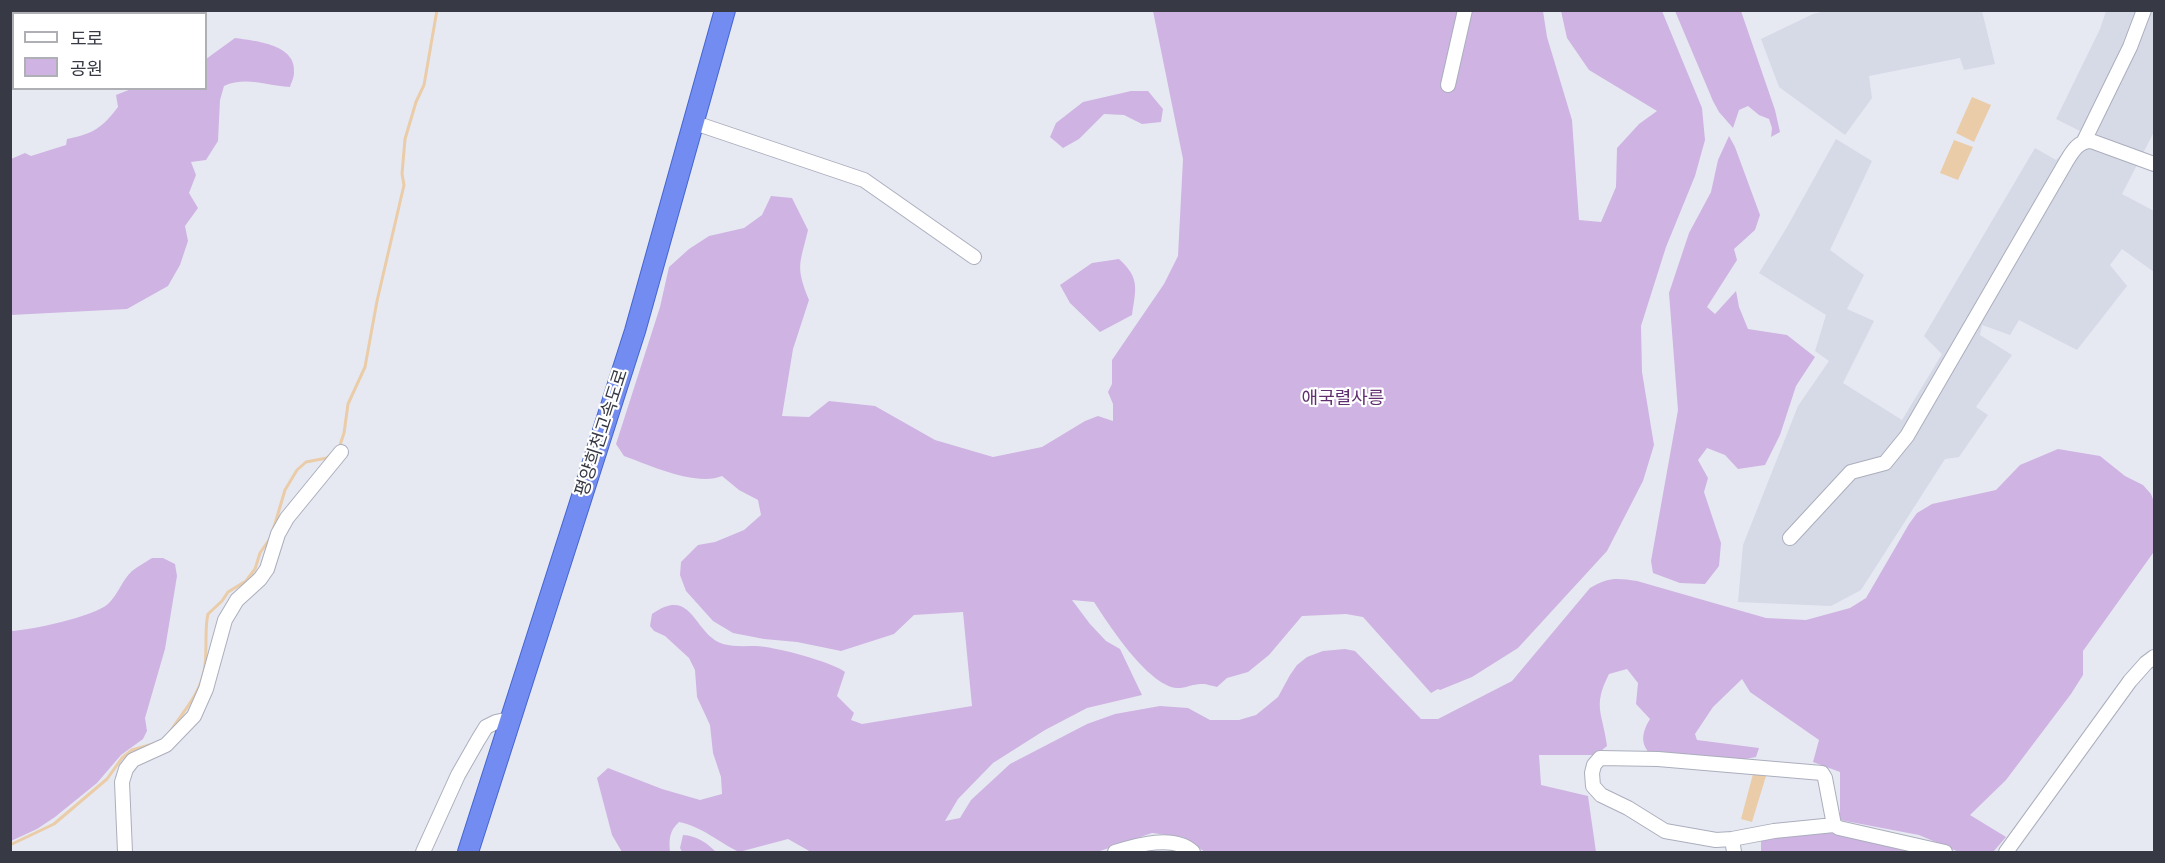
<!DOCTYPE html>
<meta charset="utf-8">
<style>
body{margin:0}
#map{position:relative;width:2165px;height:863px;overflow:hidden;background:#e7e9f2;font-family:"IBM Plex Sans","Noto Sans KR",sans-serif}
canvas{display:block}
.frame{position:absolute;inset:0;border:12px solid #373a45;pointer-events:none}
.legend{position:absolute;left:12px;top:12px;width:195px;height:78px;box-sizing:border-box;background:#fff;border:2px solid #afb0b5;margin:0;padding:8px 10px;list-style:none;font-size:18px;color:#373a45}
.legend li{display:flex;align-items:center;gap:12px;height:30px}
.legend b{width:30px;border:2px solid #afb0b5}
</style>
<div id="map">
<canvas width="2165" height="863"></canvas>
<div class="frame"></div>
<ul class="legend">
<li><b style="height:8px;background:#fff"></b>도로</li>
<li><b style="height:16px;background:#cfb3e3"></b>공원</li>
</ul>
</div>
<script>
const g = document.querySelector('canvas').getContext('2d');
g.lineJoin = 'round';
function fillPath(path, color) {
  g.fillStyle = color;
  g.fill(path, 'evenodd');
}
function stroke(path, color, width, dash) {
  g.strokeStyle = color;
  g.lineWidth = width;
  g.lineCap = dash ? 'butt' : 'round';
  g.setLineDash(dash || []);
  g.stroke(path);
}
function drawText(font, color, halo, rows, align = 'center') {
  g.font = font + ' "IBM Plex Sans","Noto Sans KR",sans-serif';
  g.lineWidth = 4.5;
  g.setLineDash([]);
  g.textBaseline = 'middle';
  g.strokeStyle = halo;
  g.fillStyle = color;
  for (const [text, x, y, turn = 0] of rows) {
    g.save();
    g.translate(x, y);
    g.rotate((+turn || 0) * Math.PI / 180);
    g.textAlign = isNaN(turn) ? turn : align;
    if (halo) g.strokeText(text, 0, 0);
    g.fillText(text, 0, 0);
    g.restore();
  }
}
fillPath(new Path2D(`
 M1825 11H1982L1995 64 1964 70 1960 58 1869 76 1872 98 1845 135 1779 87 1761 39 1813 14Z
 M2106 11H2154V132L2122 194 2154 211V272L2122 249 2110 265 2127 286 2077 350 2019 320 2010 335 1982 325 1980 335 2012 355 1976 407 1988 415 1959 457 1945 459 1861 590 1831 606 1738 602 1743 545 1798 406 1829 361 1815 351 1826 315 1759 273 1787 227 1836 139 1872 161 1830 250 1864 275 1847 309 1874 321 1843 383 1902 420 1942 354 1924 336 2035 148 2056 160 2073 143 2080 131 2056 119 2100 29Z`), '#d6d9e6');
fillPath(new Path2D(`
 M1153 11H1543L1547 37 1572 120 1579 220 1601 222 1616 187 1617 148 1639 124 1657 111 1589 70 1567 38 1561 11H1662L1702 108 1705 140 1695 176 1666 247 1641 326 1642 372 1654 445 1643 481 1607 551 1518 648 1472 677 1440 690 1438 689 1431 693 1363 617 1346 614 1302 616 1269 655 1248 672 1227 678 1217 687C1212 686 1207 684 1203 684 1194 683 1184 689 1176 688 1147 684 1109 625 1094 602L1072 600 1090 624 1106 641 1120 649 1142 695 1087 708 1045 730 993 763 958 799 945 821 960 818 971 800 1010 764 1087 724 1115 714 1160 706 1188 708 1210 720H1239L1256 715 1278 697 1290 675 1297 665 1307 657 1323 651 1345 649 1355 651 1421 719H1438L1512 681 1590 588C1608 577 1617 578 1637 581L1766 618 1806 620 1850 608 1866 598 1909 524 1917 513 1932 504 1996 490 2020 465 2058 449 2100 456 2125 476 2143 485 2151 494 2154 502 2153 553 2083 651V675L2071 694 2006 780 1970 815 2006 837 1993 852H1959L1919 835 1840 820V772L1813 762 1819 740 1750 692 1742 679 1713 707 1695 734 1697 740 1759 748 1756 757 1734 761 1650 754C1640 743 1642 732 1650 719L1636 704 1638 683 1627 669 1609 674C1592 707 1603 713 1607 746L1596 755H1539L1541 785 1588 796 1596 852H1205L1183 837 1152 833 1097 852H811L788 839 739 852C718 842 703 827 679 822 669 831 669 840 670 852H622L612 835 597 778 608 768 662 789 700 800 722 794 721 777 713 753 710 725 697 697 695 670 689 658 665 636 654 631 650 626 652 614C693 585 693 634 723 644 734 647 745 646 756 646 772 646 833 662 845 672L837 696 854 713 851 720 862 724 972 706 963 612 914 615 894 634 841 651 797 642 764 639 733 633 713 621 686 591 680 575 681 562 698 545 715 542 744 530 761 515 758 500 739 490 722 476C697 487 649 465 624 456L616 444 660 307 669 267 689 249 709 236 744 228 762 215 771 196 792 198 808 230C800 264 795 266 809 300L793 349 782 416 809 417 829 401 875 406 935 440 993 457 1042 447 1085 421 1098 416 1113 421V404L1108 392 1112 384V360L1164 284 1178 256 1183 159Z
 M1675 11H1741L1775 110 1780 132 1771 137 1772 128 1769 119 1759 115 1748 106 1739 110 1733 128 1719 112 1713 101Z
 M235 38C255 41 297 44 294 73 294 78 291 83 290 87 267 86 246 76 224 86L220 100 218 141 206 160 191 162 196 175 189 193 198 208 185 226 188 241 180 265 168 286 127 309 11 315V159L25 153 31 156 66 145 67 139C93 134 102 128 118 107L116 95 131 89 206 88V59Z
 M1131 91H1148L1163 109 1161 122 1142 124 1124 115 1104 114 1079 139 1063 148 1050 137 1056 123 1083 102Z
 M1729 136 1735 147 1760 215 1755 230 1734 249 1737 260 1707 307 1715 314 1736 291 1739 307 1748 329 1787 335 1815 357 1796 386 1780 435 1765 465 1738 469 1725 455 1707 448 1698 460 1708 478 1704 492 1721 543 1719 566 1705 584 1680 583 1653 573 1651 561 1678 410 1669 293 1689 233 1711 192 1718 160Z
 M1119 259C1140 278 1136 288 1132 315L1100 332 1070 303 1060 285 1092 263Z
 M152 558H163L175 564 177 576 165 649 145 718 147 731 143 739 121 755 97 783 55 817 37 829 11 841V631C31 630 93 617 108 604 118 595 122 580 132 571 138 566 146 562 152 558Z
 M1823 831 1839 833 1914 852H1761V838Z
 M683 835C697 836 706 842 716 852H682L680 848Z`), '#cfb3e3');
fillPath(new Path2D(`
 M1972 97 1991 105 1974 142 1956 133Z
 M1954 140 1973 147 1958 180 1940 173Z
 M1753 774 1766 776 1752 822 1741 819Z`), '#eacca8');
stroke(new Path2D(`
 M339 448 344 433 348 404 365 367 377 301 404 185 402 174 405 139 416 102 424 85 437 10
 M170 732C183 711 199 696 204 671 208 653 204 629 208 614L222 601 228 592 246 581 255 569 260 553 271 537 285 490 297 470 306 462 327 458 332 454
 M10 845 54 824 107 779 122 758 132 750 153 744`), '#eacca8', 3);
const minor = new Path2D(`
 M1448 85 1465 10
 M692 122 864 180 974 257
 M2084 141 2130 47 2144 10
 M1790 538 1851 472 1885 463 1907 436 2066 162C2072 152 2078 141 2091 141L2154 164
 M1732 839 1774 831 1834 825
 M125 852 122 782 126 769 133 760 166 745 194 716 206 689 225 620 237 600 260 579 267 569 278 534 287 518 341 452
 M423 852 458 775 478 740 486 727 496 722 505 720
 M1115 852C1137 845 1174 834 1193 852
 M1734 852 1732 839 1716 840 1665 831 1628 808 1601 795 1593 786 1592 773 1594 765 1600 758 1658 759 1822 773 1825 778 1834 825 1839 828 1945 852
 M2006 852 2130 681 2146 663 2154 657`);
const highway = new Path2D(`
 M468 852 635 331 725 10`);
stroke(minor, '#abaebd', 16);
stroke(highway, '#4465d0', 22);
stroke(minor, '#fff', 14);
stroke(highway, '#738cf1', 20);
drawText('18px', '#612f71', '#fff', [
 ["애국렬사릉",1343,399]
]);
drawText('18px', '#373a45', '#fff', [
 ["평양희천고속도로",602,433,-72]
]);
</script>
